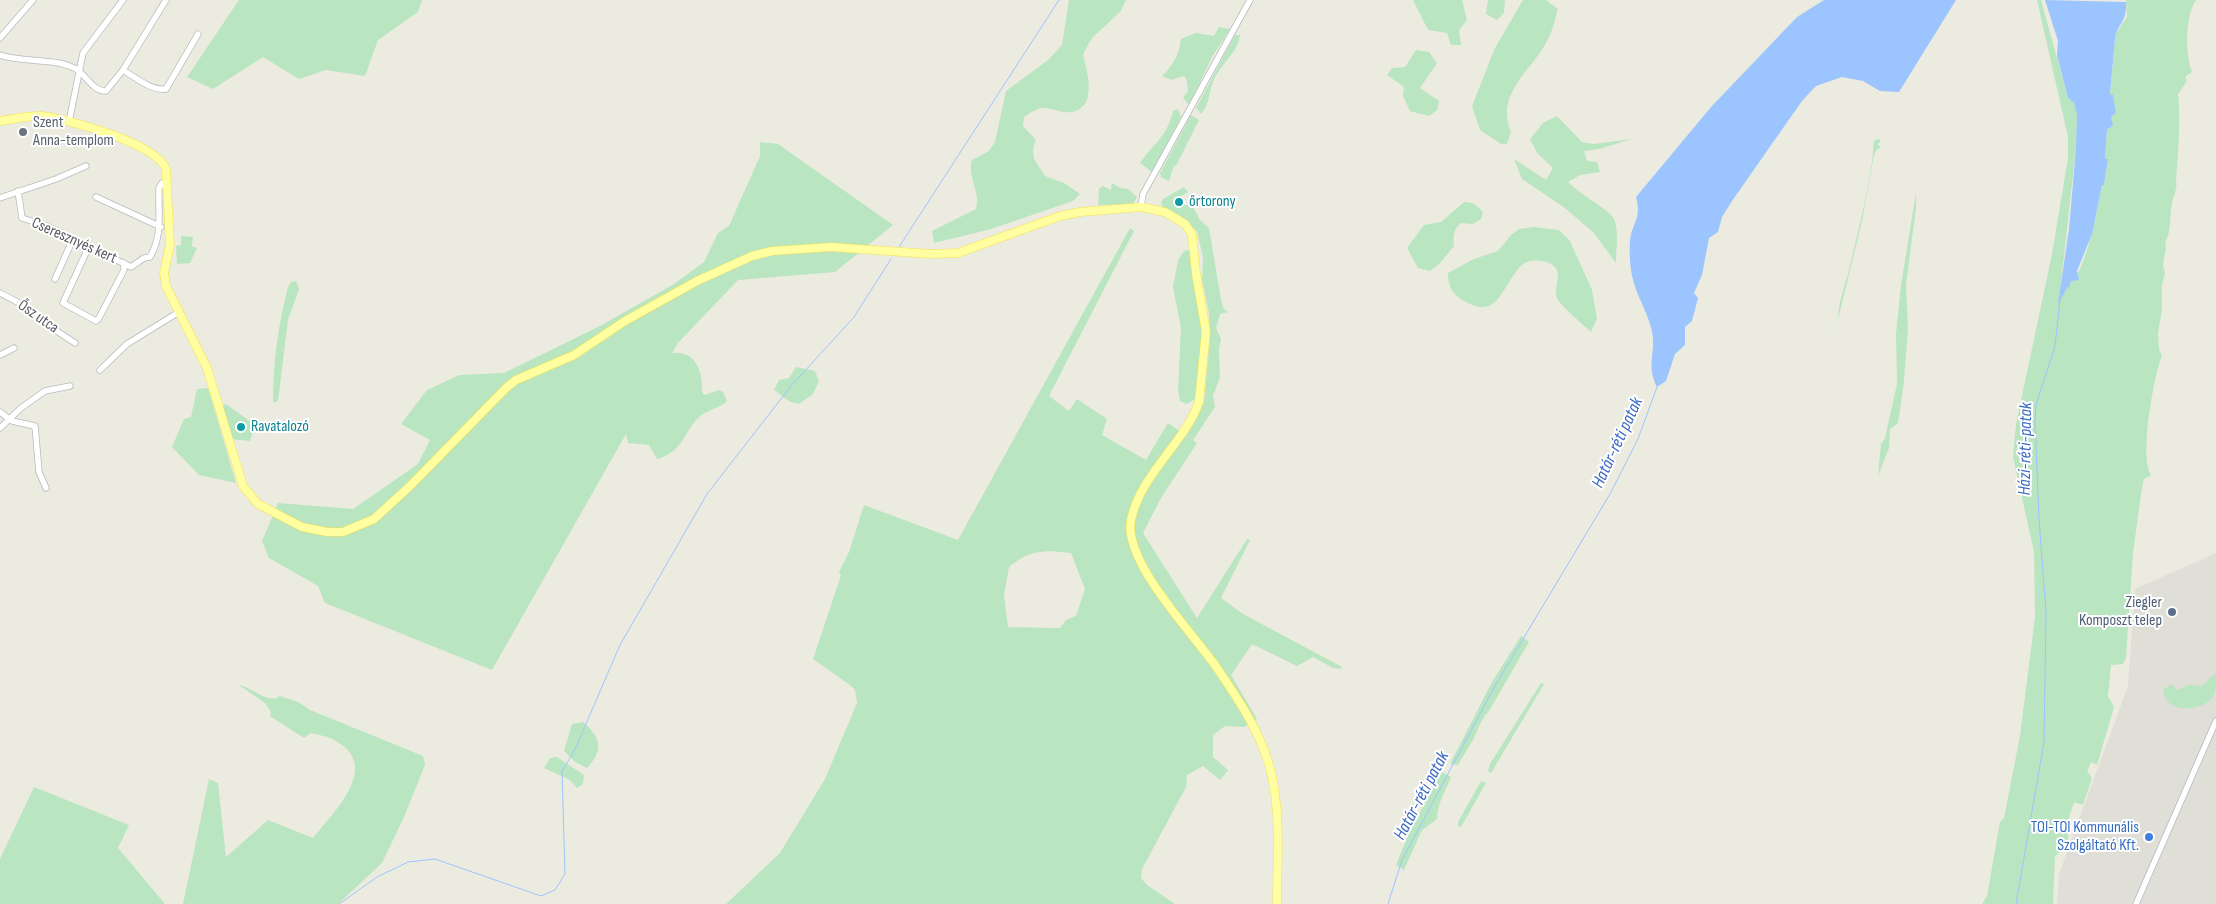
<!DOCTYPE html>
<meta charset="utf-8">
<style>
body{margin:0}
canvas{display:block;background:#ecebdf}
</style>
<canvas width="2216" height="904"></canvas>
<script>
const g = document.querySelector('canvas').getContext('2d');
g.lineJoin = 'round';
function fillPath(path, color) {
  g.fillStyle = color;
  g.fill(path, 'evenodd');
}
function stroke(path, color, width, dash) {
  g.strokeStyle = color;
  g.lineWidth = width;
  g.lineCap = dash ? 'butt' : 'round';
  g.setLineDash(dash || []);
  g.stroke(path);
}
function drawText(font, color, halo, rows, align = 'center') {
  g.font = font + ' "Sofia Sans Condensed",sans-serif';
  g.lineWidth = 4;
  g.setLineDash([]);
  g.textBaseline = 'middle';
  g.strokeStyle = halo;
  g.fillStyle = color;
  for (const [text, x, y, turn = 0] of rows) {
    g.save();
    g.translate(x, y);
    g.rotate((+turn || 0) * Math.PI / 180);
    g.textAlign = isNaN(turn) ? turn : align;
    if (halo) g.strokeText(text, 0, 0);
    g.fillText(text, 0, 0);
    g.restore();
  }
}
fillPath(new Path2D(`
 M2216 553V904H2057L2059 874 2128 686 2135 589Z`), '#dfded7');
fillPath(new Path2D(`
 M239 0H422L418 12 378 40 365 76 326 70 299 79 263 57 213 89 187 77Z
 M1069 0H1126L1120 12 1092 38 1083 54C1087 71 1098 107 1072 112 1062 114 1051 107 1041 108 1036 109 1028 114 1024 117L1023 126 1036 140 1033 149 1034 159 1045 176 1064 183 1080 194 1073 201 991 229 934 243 932 231 976 209C981 191 967 178 972 160L989 151 995 142 1006 91 1048 60 1062 45Z
 M1413 0H1462L1467 20 1459 30 1461 45H1451L1447 33 1428 30Z
 M1488 0H1505L1504 13 1497 20 1486 14Z
 M1523 0H1546L1558 9C1555 18 1553 30 1548 39 1533 71 1495 91 1511 132L1507 144H1501L1480 130 1472 106 1495 48Z
 M2037 0H2041L2068 98 2074 103 2077 114 2076 148 2059 301 2069 283 2070 287 2071 281C2086 273 2098 204 2102 185H2104L2108 160 2105 159 2107 129 2111 117 2110 95 2115 39 2116 33 2127 17 2126 0H2196C2185 16 2185 54 2192 72L2185 77 2187 81 2178 94C2181 122 2178 152 2176 181 2178 189 2173 195 2172 204 2169 216 2172 232 2165 242L2166 247 2163 265 2165 273 2162 285V310L2158 333 2159 350 2162 355C2154 376 2139 456 2151 475L2144 479 2142 488 2133 553 2126 658 2123 664 2111 665 2108 696 2114 707 2097 765 2091 762 2087 771 2092 778 2083 805 2074 802C2072 809 2068 818 2068 826 2068 842 2070 845 2055 856L2053 904H1982L1987 896 2000 822 2004 818 2020 736 2035 617 2034 552 2013 457 2016 424 2052 254 2068 158V137L2061 106Z
 M1219 27 1230 29 1212 57 1189 105 1183 98 1188 91 1187 81 1184 76 1171 80 1162 76C1173 66 1179 54 1181 39L1196 33 1214 36Z
 M1235 35H1240C1238 53 1220 64 1213 82 1209 93 1209 105 1201 114L1196 108Z
 M1416 50 1429 52 1437 63 1420 88 1439 101 1437 110 1429 116 1410 111 1403 96 1404 87 1387 75 1392 68 1405 67Z
 M1178 109 1181 117 1152 172 1140 163C1155 141 1166 139 1173 111Z
 M1191 115 1199 120 1177 164 1173 168 1169 181 1161 177 1160 173Z
 M1557 116 1582 142 1594 144 1632 139 1599 149 1584 151 1587 161 1597 162 1600 172 1580 175 1568 182C1580 195 1601 204 1612 216 1620 226 1616 250 1616 263L1594 233 1565 208 1522 179 1514 159 1546 180 1553 168 1537 153 1530 139 1543 123Z
 M1881 139 1878 145 1881 148 1877 149 1874 155 1862 221 1807 447 1838 319C1838 303 1845 286 1849 270 1858 231 1872 179 1874 140Z
 M760 142 778 144 893 225 835 272 738 280 678 343 672 353C696 351 703 371 702 392L704 395 719 390 723 392 727 401C719 409 705 410 697 419 682 436 683 451 657 459L649 445 628 443 626 434 492 670 325 603 318 586 269 558 262 541 278 503 353 509 418 464 430 440 401 424 427 390 459 375 504 373 600 326 674 284 704 262 718 233 729 226 760 156Z
 M1112 183 1120 188 1128 189 1137 197 1133 204 1098 205 1099 188 1103 186 1111 190Z
 M1184 187 1188 192 1175 200 1178 205H1192L1200 220 1209 228 1221 300 1224 309 1228 312 1220 314 1216 328 1221 339 1219 349 1220 377 1213 396 1215 407 1193 440 1186 435 1204 403 1210 338 1209 313 1202 279 1203 258 1197 231 1177 214 1163 208 1161 203 1163 199Z
 M1916 193V208L1906 285 1908 327 1904 381 1898 423 1890 429 1889 448 1878 476 1881 444 1885 438 1897 384 1896 334 1901 285Z
 M1464 202C1473 202 1477 205 1483 212L1481 219 1473 224 1461 223C1453 230 1453 236 1454 246L1440 263 1430 271 1418 268 1407 248 1424 225 1441 222Z
 M1534 227 1559 230 1570 241 1592 290 1597 319 1591 332C1584 325 1561 306 1558 300 1551 286 1567 271 1549 263 1542 260 1530 259 1523 264 1502 282 1500 325 1461 299 1451 293 1448 284 1448 273L1474 259 1498 251 1511 235 1519 229Z
 M1130 228 1134 231 1049 396 1069 411 1077 399 1107 419 1102 435 1146 460 1168 423 1197 443 1161 498 1143 533 1197 618 1247 539 1250 540 1221 598 1243 614 1342 667 1340 669 1333 668 1313 657 1297 666 1252 644 1231 675 1257 719 1244 727 1225 726 1213 735V757L1228 770 1220 780 1203 766 1187 775 1186 787 1142 869 1141 878 1147 885 1175 904H726L780 853 825 779 857 703 855 690 850 685 813 659 841 575 839 572 849 552 864 505 958 540ZM1051 551 1071 553 1085 589 1076 616 1066 620 1060 628 1008 627 1004 595 1009 567C1024 555 1032 552 1051 551Z
 M181 236 193 237 192 246 197 248 190 263 177 264 176 246 181 245Z
 M1188 250 1191 251C1190 277 1200 300 1201 325 1202 350 1198 375 1195 399L1187 404 1180 401 1178 390 1181 328 1173 287 1178 260 1184 251Z
 M296 281 299 289 288 320 278 401 273 403C273 362 278 326 288 287L291 282Z
 M796 367 815 371 819 381 813 394 799 404 790 402 774 390 779 380 789 378Z
 M208 388 236 483 199 475 172 447 184 419 191 417 197 389Z
 M226 404 255 425 250 441 231 439 221 406Z
 M1521 636 1529 642 1489 711C1480 720 1479 729 1473 740 1468 748 1463 756 1458 765L1450 764 1492 682Z
 M2214 674H2216C2216 680 2216 688 2215 693 2206 713 2165 715 2163 690L2171 684 2178 690 2189 685 2202 686Z
 M1541 683 1544 684 1491 773 1488 771 1490 764Z
 M239 685C252 687 268 705 280 696L298 702 310 710 423 756 425 765 404 817 382 863 338 904H183L209 779 218 783 226 857 268 820 313 838C334 812 383 765 334 740 327 736 318 735 311 733L304 738 270 716 271 712 265 703Z
 M583 722C601 737 604 750 587 768L575 762 564 751 572 724Z
 M557 757 584 775 583 784 577 788 570 780 544 768 550 758Z
 M1442 772 1451 777C1446 791 1437 803 1437 819L1422 830 1404 870 1396 865 1411 828Z
 M1481 781 1486 783 1461 827 1458 826V822Z
 M34 787 129 825 118 848 165 904H0V859Z`), '#bae5c1');
fillPath(new Path2D(`
 M1824 0H1956L1899 92 1880 91 1863 81 1842 77 1816 86 1802 101 1732 201 1722 217 1718 232 1709 238 1702 275 1694 293 1698 298 1692 321 1685 327V345L1675 354 1666 381 1657 387C1647 367 1654 358 1653 338 1651 317 1638 300 1633 280 1630 269 1629 252 1630 241 1632 222 1642 220 1636 197L1711 107 1797 17Z
 M2045 0 2126 2C2127 24 2117 23 2115 39L2110 94 2113 95 2116 113 2111 117 2113 126 2107 129 2105 159H2108L2104 185H2102L2092 234 2077 271 2079 280 2071 281 2069 290V285L2058 304 2069 229 2076 148 2077 114 2074 103 2068 98 2057 56 2058 41Z`), '#9cc5ff');
stroke(new Path2D(`
 M899 247 1059 0
 M339 904 377 877 408 862 435 859 541 896 555 890 565 874 562 772 576 747 620 645 707 494 791 386 854 317 891 259
 M1388 904 1402 860 1496 684 1610 494 1638 439 1657 387
 M2016 904 2044 742 2046 612 2039 519 2035 422 2036 405 2055 346 2060 299`), '#9cc5ff', 1);
const minor = new Path2D(`
 M0 38 33 0
 M0 55C22 63 60 57 79 71 87 78 95 92 106 91L123 70 166 0
 M123 70C135 77 151 91 166 89L198 34
 M69 122 83 53 123 0
 M18 191 22 218 47 226 131 267 144 258 150 257C163 235 158 213 159 188L162 183 167 182
 M96 197 161 227
 M0 198 56 179 86 166
 M1141 207 1143 194 1250 0
 M89 246 63 303 96 321 99 318 124 270V263
 M55 279 73 239
 M0 293 25 306 40 320 75 343
 M0 355 14 348
 M100 370 127 344 179 312
 M0 412 12 421 35 426 39 472 46 488
 M0 428 21 408 45 391 70 386
 M2136 904 2216 721`);
const major = new Path2D(`
 M0 121C14 119 28 115 42 116 69 119 157 144 166 169L170 245 164 273 166 286 207 368 243 486 258 504 302 527 327 532H343L374 519 410 486 507 387 516 380 574 355 625 321 697 281 752 256 772 251 831 247 931 254 958 253 1060 216 1080 212 1141 207 1165 212 1185 224 1192 234 1196 274 1206 331 1199 402C1186 441 1140 475 1131 520 1123 562 1193 633 1217 668 1234 693 1253 721 1264 750 1283 797 1277 855 1277 904`);
stroke(minor, '#b7b9bf', 7);
stroke(major, '#f4e050', 9);
stroke(minor, '#fff', 5.5);
stroke(major, '#fffea1', 8);
for (const [x, y, r, color] of [
 [23,132,5,"#6b7280"],
 [1179,202,5,"#0f9aa8"],
 [241,427,5,"#0f9aa8"],
 [2172,612,5,"#5c6f8a"],
 [2149,837,5,"#3f7fe0"]
]) {
  const dot = new Path2D();
  dot.arc(x, y, r, 0, 2 * Math.PI);
  g.fillStyle = color;
  g.fill(dot);
  stroke(dot, '#fff', 2);
}
drawText('16px', '#5b616d', '#fff', [
 ["Szent",33,123],
 ["Anna-templom",33,141]
], 'left');
drawText('16px', '#0d838f', '#fff', [
 ["őrtorony",1189,202],
 ["Ravatalozó",251,427]
], 'left');
drawText('16px', '#585b61', '#fff', [
 ["Cseresznyés kert",74,241,24],
 ["Ősz utca",38,317,35]
]);
drawText('16px', '#4e5e75', '#fff', [
 ["Ziegler",2162,603],
 ["Komposzt telep",2162,621]
], 'right');
drawText('16px', '#366cbe', '#fff', [
 ["TOI-TOI Kommunális",2139,828],
 ["Szolgáltató Kft.",2139,846]
], 'right');
drawText('italic 18px', '#3d6ac5', '#fff', [
 ["Határ-réti patak",1618,443,-65],
 ["Házi-réti-patak",2026,449,-89],
 ["Határ-réti patak",1422,796,-62]
]);
</script>
